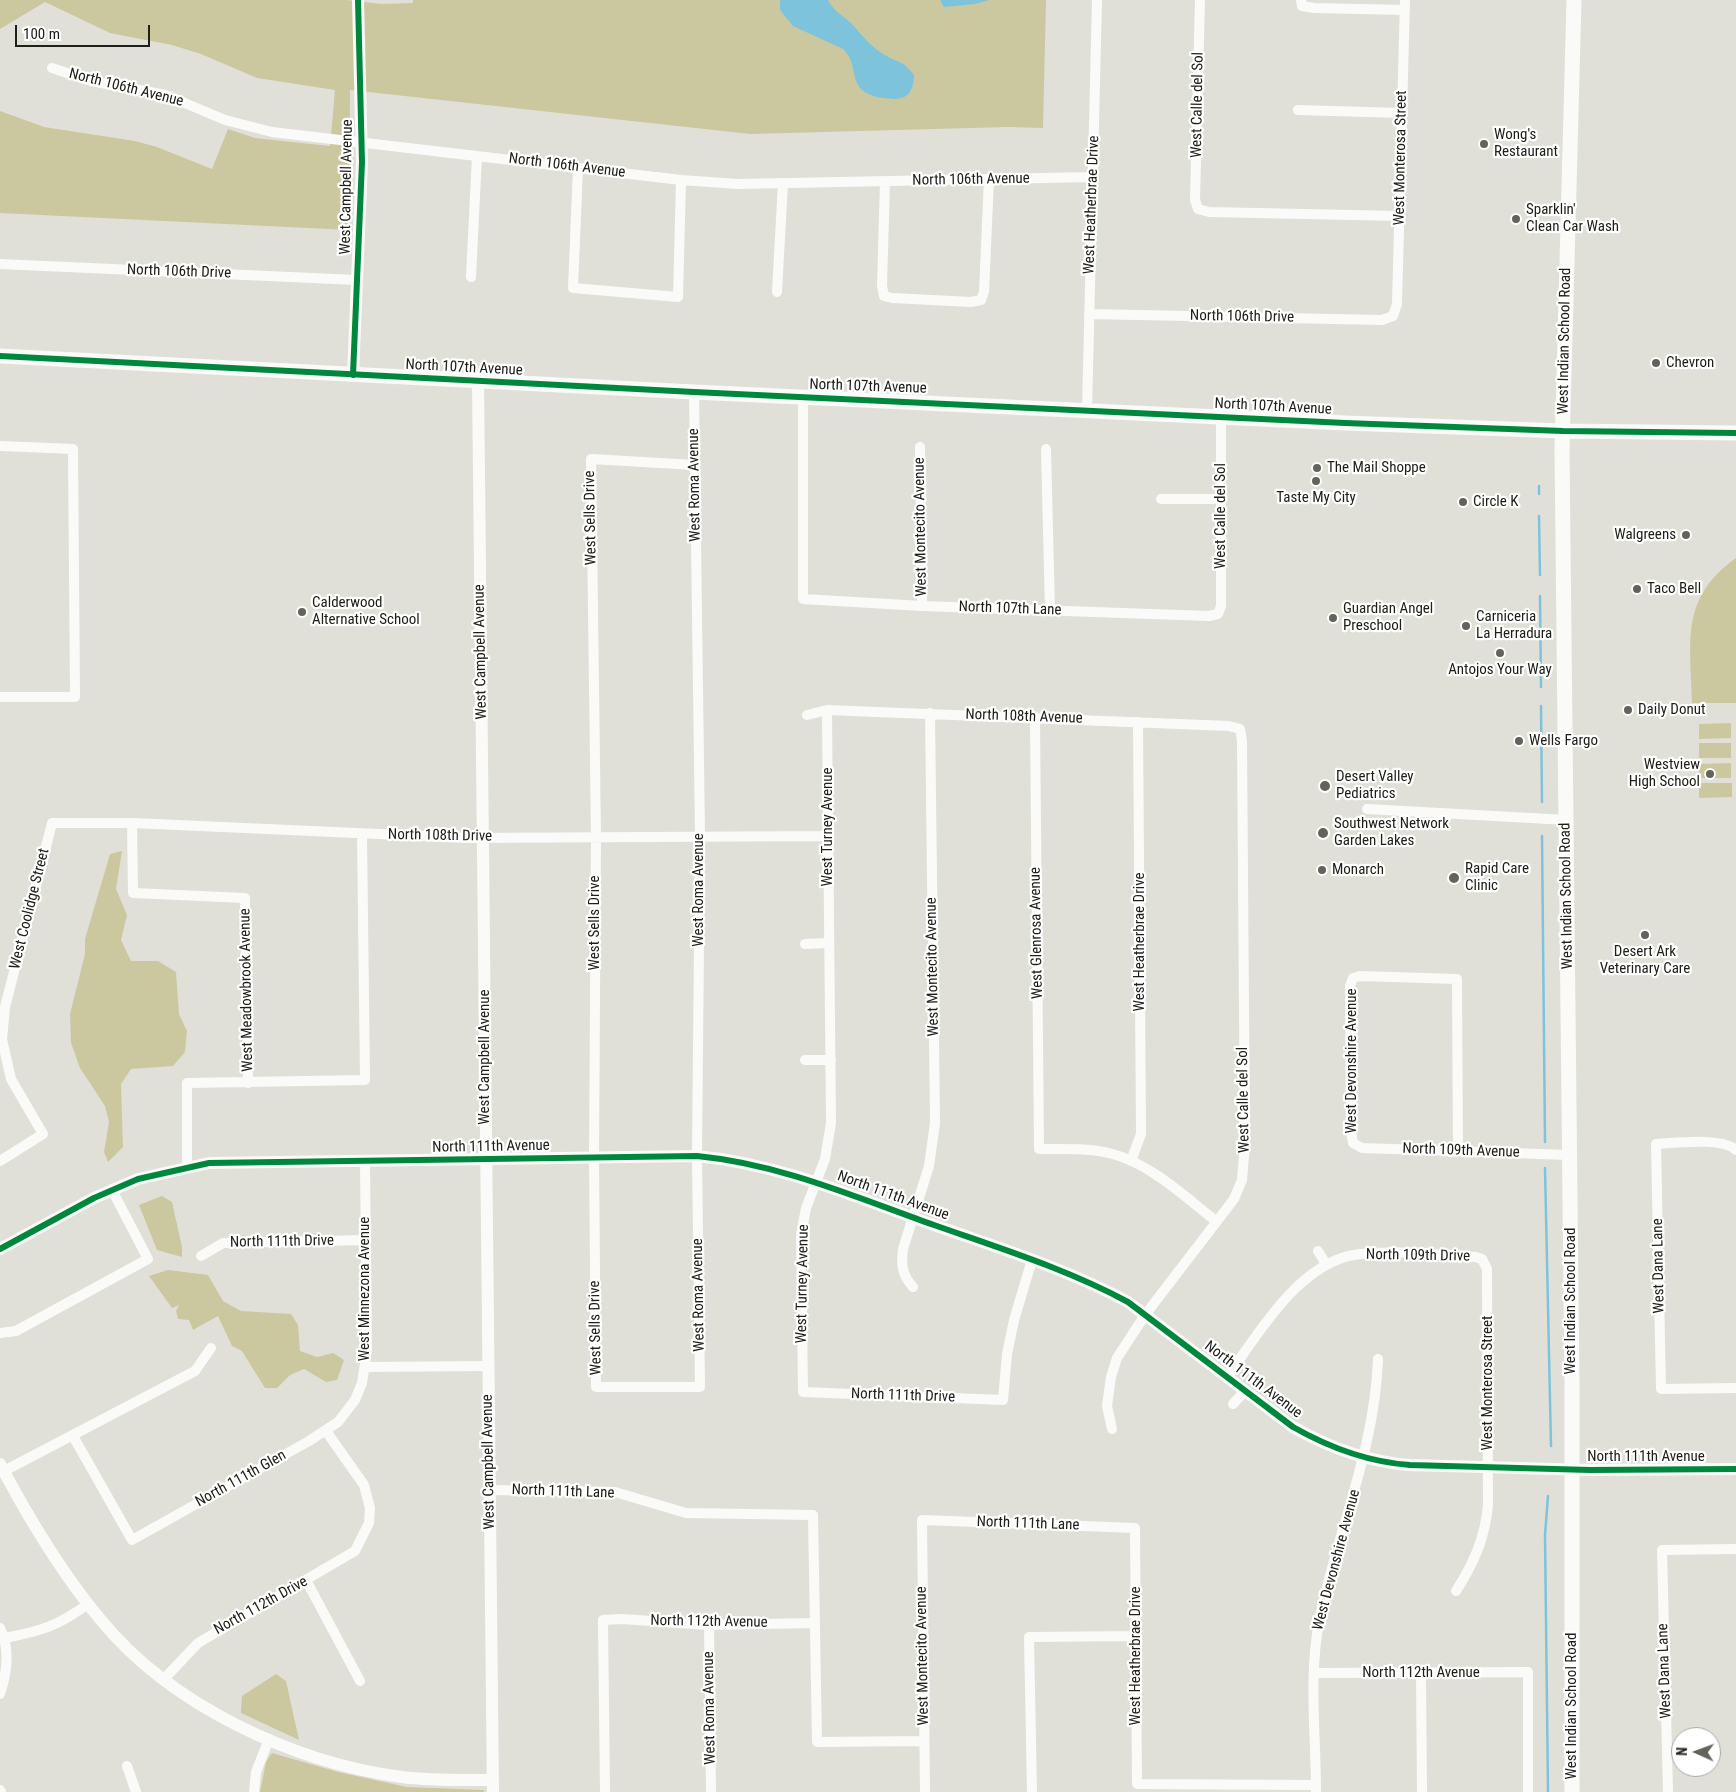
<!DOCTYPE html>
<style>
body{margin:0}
#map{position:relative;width:1736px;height:1792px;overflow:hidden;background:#e0e0d8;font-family:"Roboto Condensed",sans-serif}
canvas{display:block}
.north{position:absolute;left:1671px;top:1727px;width:50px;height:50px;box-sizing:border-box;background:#fff;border:1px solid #a6a6a4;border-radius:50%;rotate:272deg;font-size:14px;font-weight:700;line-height:20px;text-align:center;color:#20201b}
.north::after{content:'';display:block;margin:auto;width:18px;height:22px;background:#63635d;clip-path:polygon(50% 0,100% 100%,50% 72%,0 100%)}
.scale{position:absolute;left:15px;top:25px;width:135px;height:22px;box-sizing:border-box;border:2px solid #20201b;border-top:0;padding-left:6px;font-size:15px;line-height:18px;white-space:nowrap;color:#20201b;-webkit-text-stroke:4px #fff;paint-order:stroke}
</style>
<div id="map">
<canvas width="1736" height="1792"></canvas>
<div class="north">N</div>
<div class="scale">100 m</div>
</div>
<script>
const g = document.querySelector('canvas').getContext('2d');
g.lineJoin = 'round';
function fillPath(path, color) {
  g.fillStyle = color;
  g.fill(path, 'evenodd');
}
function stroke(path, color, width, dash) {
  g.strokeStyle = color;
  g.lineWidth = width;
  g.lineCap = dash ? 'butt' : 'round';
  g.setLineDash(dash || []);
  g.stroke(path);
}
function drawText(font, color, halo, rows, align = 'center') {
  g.font = font + ' "Roboto Condensed",sans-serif';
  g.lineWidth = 4.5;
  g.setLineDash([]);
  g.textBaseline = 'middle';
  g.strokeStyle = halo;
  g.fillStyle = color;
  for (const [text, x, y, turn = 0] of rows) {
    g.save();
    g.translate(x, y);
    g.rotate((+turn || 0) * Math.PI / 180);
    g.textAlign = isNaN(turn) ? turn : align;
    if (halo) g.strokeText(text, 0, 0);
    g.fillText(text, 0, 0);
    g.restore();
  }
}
fillPath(new Path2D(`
 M0 0H347L381 4 413 3V0H1046L1043 128 1008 127 750 134 350 90 349 230 0 213V111L44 127 135 141 157 147 212 169 228 129 255 138 330 146 335 90 257 78 201 54 172 45 110 33 45 2 0 29Z
 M1736 558V703H1692C1691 641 1679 599 1736 558Z
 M1731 723V738L1699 739V724Z
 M1699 743H1731V758H1699Z
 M1731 763V778H1699V764Z
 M1699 783H1732V797L1699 798Z
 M122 851 116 889 127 915 121 940 131 961H158L176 972 179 1014 187 1031 185 1052 173 1066 131 1069 121 1084 123 1147 108 1162 104 1152 109 1122 105 1106 80 1068 71 1043 70 1014 85 954V939L110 854Z
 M162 1196 172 1202 182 1247V1257L157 1250 139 1205Z
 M168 1270 208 1275 223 1301 241 1311 291 1314 298 1325 300 1351 317 1357 333 1353 344 1360 337 1380 326 1382 304 1369 290 1375 277 1388H265L242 1351 232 1346 218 1316 193 1330 189 1320 178 1319 176 1311 179 1305 172 1308 149 1276Z
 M276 1674 286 1681 299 1740 241 1713 242 1696Z
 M272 1753 338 1772 407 1787 484 1790V1792H260L266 1762Z`), '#cbc89f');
fillPath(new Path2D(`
 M780 0H828C836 14 842 14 852 24 862 35 870 46 883 54 897 63 902 59 914 75 914 82 912 92 906 96 899 100 892 99 883 98 843 92 862 66 843 49L793 26 780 10Z
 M940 0H989L975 4 944 7Z`), '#7ec3dc');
stroke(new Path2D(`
 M1539 486V494
 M1539 516 1540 575
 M1540 596 1541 687
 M1541 706 1542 802
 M1542 836 1545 1142
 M1545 1168 1551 1446
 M1548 1496 1545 1535 1548 1792`), '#7ec3dc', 2.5);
stroke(new Path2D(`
 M1200 0 1195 200 1198 209 1209 212 1400 216
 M1301 0 1302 6 1314 8 1405 10
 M52 68 91 81 166 95 225 120 272 132 681 180 738 184 1093 177
 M1298 110 1402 113
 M578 168 573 288 678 297 681 180
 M885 182 882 286 884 296 892 298 971 302 981 300 984 292 989 179
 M0 264 357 280
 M471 277 477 156
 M777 292 783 183
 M1089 314 1382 320 1393 316 1397 304 1405 0
 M694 392 700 836 697 1156 700 1387H596L594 1158 596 837 591 459 695 465
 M803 397V599L922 606 1209 616 1218 614 1221 606V417
 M1087 410 1097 0
 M0 446 73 449 75 697H0
 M920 447 922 606
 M1046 449 1050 611
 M1161 499H1221
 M827 710 831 1123 825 1159 806 1208 801 1235 803 1392 1003 1400 1007 1354 1014 1320 1032 1260
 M807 715 827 710 1229 726 1240 729 1242 741 1245 1143 1242 1180 1234 1199 1145 1315 1117 1358 1111 1377 1107 1406 1112 1429
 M1035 717 1039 1149C1062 1149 1086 1148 1109 1153 1150 1163 1184 1196 1216 1221
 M1367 809 1567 820
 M132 823 133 893 245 898 248 1083
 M805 944 829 943
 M805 1060H831
 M1736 1150C1722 1137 1675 1143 1656 1144L1661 1389 1736 1388
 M1458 1151 1457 979 1360 976 1353 978 1350 986 1351 1132 1353 1143 1362 1148 1570 1155
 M0 1161 43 1134 11 1079 2 1039 5 1007 52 823H132L469 838 828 836
 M1131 1161 1141 1134 1138 722
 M187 1166V1083L365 1080 362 835
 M1318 1251 1326 1264
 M201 1256 223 1243 366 1240
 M913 1287C902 1275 901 1265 903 1249L929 1166 935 1123 930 713
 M0 1333 16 1331 148 1259 112 1190
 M365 1367 488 1366
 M1227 1377C1259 1333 1297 1266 1353 1255 1389 1249 1439 1255 1476 1257L1482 1259 1487 1269 1488 1505C1485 1538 1474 1563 1456 1591
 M1233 1404 1245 1391
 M73 1436 132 1540 309 1441 338 1422 355 1400 362 1383 367 1350 365 1162
 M4 1471 195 1371 211 1348
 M489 1490 615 1492 686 1513 813 1515 817 1742 924 1741
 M306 1580 360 1681
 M709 1625 711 1792
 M0 1628C10 1648 7 1673 0 1694
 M5 1638C41 1631 58 1626 88 1604
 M1421 1672 1422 1792
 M1314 1673 1528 1672V1792
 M164 1679 198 1643 355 1551 369 1523 370 1508 364 1485 326 1431
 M127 1766 136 1792
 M0 1790 1 1792
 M1316 1791C1316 1734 1308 1674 1320 1617 1338 1530 1375 1449 1378 1359
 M254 1792 256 1772 269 1739
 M605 1792 603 1620 622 1619 709 1625 814 1623
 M925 1792 922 1520 1135 1528 1137 1784 1316 1785
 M1032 1792 1029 1637 1136 1636
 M1668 1792 1662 1550 1736 1549`), '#fafaf9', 10);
stroke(new Path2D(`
 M353 375 362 162 358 0
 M478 381 493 1792
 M0 1249 94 1198 138 1179 209 1163 697 1156C780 1164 855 1197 934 1225 999 1248 1067 1269 1128 1302L1293 1427C1330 1448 1367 1462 1410 1465L1590 1470 1736 1469
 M0 1464C29 1519 60 1571 100 1619 170 1705 294 1763 402 1777 433 1781 463 1780 493 1780`), '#fafaf9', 12);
stroke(new Path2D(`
 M0 356 694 392 1345 423 1563 431 1736 433
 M1572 1792V1384L1562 449 1574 0`), '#fafaf9', 15);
stroke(new Path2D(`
 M0 356 694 392 1345 423 1563 431 1736 433
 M353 375 362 162 358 0
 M0 1249 94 1198 138 1179 209 1163 697 1156C780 1164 855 1197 934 1225 999 1248 1067 1269 1128 1302L1293 1427C1330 1448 1367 1462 1410 1465L1590 1470 1736 1469`), '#00873e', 6);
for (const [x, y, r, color] of [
 [1484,144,5,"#63635d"],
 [1516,219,5,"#63635d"],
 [1656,363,5,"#63635d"],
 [1317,468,5,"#63635d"],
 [1316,481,5,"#63635d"],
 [1463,502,5,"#63635d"],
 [1686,535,5,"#63635d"],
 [1637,589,5,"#63635d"],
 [302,612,5,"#63635d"],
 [1333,618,5,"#63635d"],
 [1466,626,5,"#63635d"],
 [1500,653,5,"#63635d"],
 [1628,710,5,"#63635d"],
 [1519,741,5,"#63635d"],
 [1710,774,5,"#63635d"],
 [1325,786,6,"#63635d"],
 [1323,833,6,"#63635d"],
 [1322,870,5,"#63635d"],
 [1454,878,6,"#63635d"],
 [1645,935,5,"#63635d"]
]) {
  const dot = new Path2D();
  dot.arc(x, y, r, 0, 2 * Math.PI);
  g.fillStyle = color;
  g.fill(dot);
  stroke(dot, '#fff', 2);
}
drawText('15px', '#20201b', '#fff', [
 ["North 106th Avenue",126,88,14],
 ["West Calle del Sol",1198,105,-89],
 ["West Monterosa Street",1401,158,-89],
 ["North 106th Avenue",567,166,7],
 ["North 106th Avenue",971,180,-1],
 ["West Campbell Avenue",347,187,-89],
 ["West Heatherbrae Drive",1092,205,-88],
 ["North 106th Drive",179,272,2],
 ["North 106th Drive",1242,317,1],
 ["West Indian School Road",1565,341,-89],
 ["North 107th Avenue",464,368,3],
 ["North 107th Avenue",868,387,2],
 ["North 107th Avenue",1273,407,3],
 ["West Roma Avenue",695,485,-91],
 ["West Calle del Sol",1221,516,-90],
 ["West Sells Drive",591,518,-91],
 ["West Montecito Avenue",921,527,-91],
 ["North 107th Lane",1010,609,2],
 ["West Campbell Avenue",481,652,-91],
 ["North 108th Avenue",1024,717,2],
 ["West Turney Avenue",828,827,-90],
 ["North 108th Drive",440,836,1],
 ["West Roma Avenue",699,890,-90],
 ["West Indian School Road",1567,896,-91],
 ["West Coolidge Street",30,909,-76],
 ["West Sells Drive",595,923,-90],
 ["West Glenrosa Avenue",1037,933,-91],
 ["West Heatherbrae Drive",1140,942,-90],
 ["West Montecito Avenue",933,967,-91],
 ["West Meadowbrook Avenue",247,990,-91],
 ["West Campbell Avenue",485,1057,-90],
 ["West Devonshire Avenue",1352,1061,-90],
 ["West Calle del Sol",1244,1100,-91],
 ["North 111th Avenue",491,1147,-1],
 ["North 109th Avenue",1461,1151,2],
 ["North 111th Avenue",893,1196,20],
 ["North 111th Drive",282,1242,-1],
 ["North 109th Drive",1418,1256,1],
 ["West Dana Lane",1659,1266,-91],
 ["West Turney Avenue",803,1284,-89],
 ["West Minnezona Avenue",365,1289,-90],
 ["West Roma Avenue",699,1295,-91],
 ["West Indian School Road",1571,1301,-90],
 ["West Sells Drive",596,1328,-91],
 ["North 111th Avenue",1253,1380,37],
 ["West Monterosa Street",1488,1383,-90],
 ["North 111th Drive",903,1396,2],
 ["North 111th Avenue",1646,1457],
 ["West Campbell Avenue",489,1462,-91],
 ["North 111th Glen",241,1479,-29],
 ["North 111th Lane",563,1492,2],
 ["North 111th Lane",1028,1524,2],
 ["West Devonshire Avenue",1337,1560,-75],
 ["North 112th Drive",261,1606,-29],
 ["North 112th Avenue",709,1622,1],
 ["West Montecito Avenue",923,1656,-91],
 ["West Heatherbrae Drive",1136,1656,-90],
 ["West Dana Lane",1665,1671,-92],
 ["North 112th Avenue",1421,1673],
 ["West Indian School Road",1572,1706,-90],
 ["West Roma Avenue",710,1708,-91]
]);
drawText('15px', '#20201b', '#fff', [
 ["Wong's",1494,135],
 ["Restaurant",1494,152],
 ["Sparklin'",1526,210],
 ["Clean Car Wash",1526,227],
 ["Chevron",1666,363],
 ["The Mail Shoppe",1327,468],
 ["Taste My City",1316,498,"center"],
 ["Circle K",1473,502],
 ["Walgreens",1676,535,"right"],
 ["Taco Bell",1647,589],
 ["Calderwood",312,603],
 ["Alternative School",312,620],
 ["Guardian Angel",1343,609],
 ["Preschool",1343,626],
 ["Carniceria",1476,617],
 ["La Herradura",1476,634],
 ["Antojos Your Way",1500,670,"center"],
 ["Daily Donut",1638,710],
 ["Wells Fargo",1529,741],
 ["Westview",1700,765,"right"],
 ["High School",1700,782,"right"],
 ["Desert Valley",1336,777],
 ["Pediatrics",1336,794],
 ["Southwest Network",1334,824],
 ["Garden Lakes",1334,841],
 ["Rapid Care",1465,869],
 ["Clinic",1465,886],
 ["Monarch",1332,870],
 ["Desert Ark",1645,952,"center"],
 ["Veterinary Care",1645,969,"center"]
], 'left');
</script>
